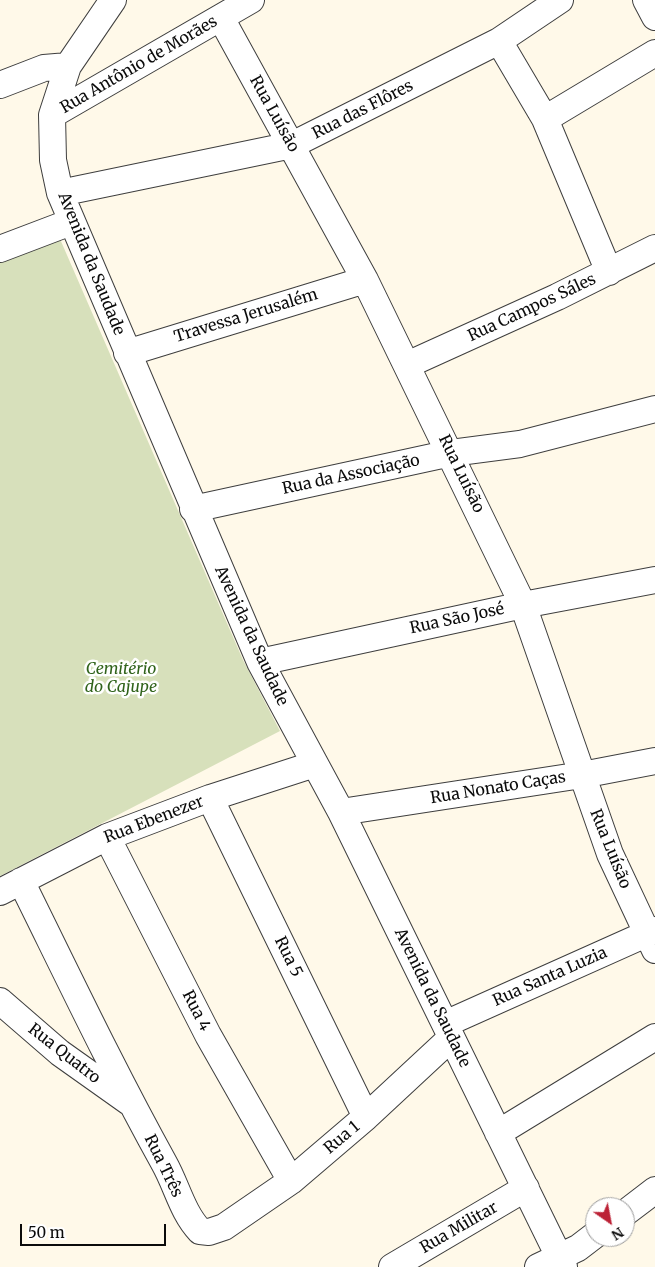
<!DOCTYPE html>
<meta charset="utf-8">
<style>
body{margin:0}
#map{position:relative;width:655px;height:1267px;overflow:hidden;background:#fff9e9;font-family:Merriweather,serif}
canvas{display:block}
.north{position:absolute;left:585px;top:1197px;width:50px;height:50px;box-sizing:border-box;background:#fff;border:1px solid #9d9d9d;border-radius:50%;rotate:147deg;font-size:14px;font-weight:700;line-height:20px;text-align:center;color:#0b0b0b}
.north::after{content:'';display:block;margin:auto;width:18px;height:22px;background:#bc2236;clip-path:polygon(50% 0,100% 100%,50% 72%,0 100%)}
.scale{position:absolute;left:20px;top:1224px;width:146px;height:22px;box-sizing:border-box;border:2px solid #0b0b0b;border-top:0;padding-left:6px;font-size:15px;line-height:18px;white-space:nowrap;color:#0b0b0b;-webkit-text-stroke:4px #fff;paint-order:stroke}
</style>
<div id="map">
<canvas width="655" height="1267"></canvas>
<div class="north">N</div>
<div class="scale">50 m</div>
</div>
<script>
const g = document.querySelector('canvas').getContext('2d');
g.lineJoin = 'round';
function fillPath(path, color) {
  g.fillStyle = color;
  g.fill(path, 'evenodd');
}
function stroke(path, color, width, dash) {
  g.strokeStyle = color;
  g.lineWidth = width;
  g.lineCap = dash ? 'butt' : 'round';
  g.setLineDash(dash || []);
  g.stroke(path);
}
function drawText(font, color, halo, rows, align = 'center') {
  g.font = font + ' Merriweather,serif';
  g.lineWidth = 5;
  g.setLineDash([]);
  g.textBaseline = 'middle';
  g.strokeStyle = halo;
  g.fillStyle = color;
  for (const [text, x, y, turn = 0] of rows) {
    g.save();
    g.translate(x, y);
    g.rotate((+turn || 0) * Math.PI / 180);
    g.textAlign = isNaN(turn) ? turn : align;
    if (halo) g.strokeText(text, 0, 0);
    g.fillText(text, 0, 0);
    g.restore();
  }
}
fillPath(new Path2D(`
 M60 239 243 660 280 731 0 876V261Z`), '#d7e0bb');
const minor = new Path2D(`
 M113 0 68 66 52 115 53 160 60 193 260 662 341 812 564 1267
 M646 0 655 17
 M221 18 365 280 523 605 610 854 655 950
 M499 41 545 119 609 272
 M0 85 44 68 68 66
 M52 115 251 0
 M545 119 655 53
 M60 193 292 145 499 41 560 0
 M0 249 71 222
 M127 353 365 280
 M407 365 557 297 655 248
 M193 509 451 453 520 444 655 409
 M260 662 523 605 655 580
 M210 798 366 1117
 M341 812 582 775 655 761
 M107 837 208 1035 291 1181
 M21 881C68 976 113 1071 164 1163 177 1186 182 1212 200 1231L209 1232 224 1227 291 1181 366 1117 451 1038
 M0 892 107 837 210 798 315 764
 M0 1001 60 1053 129 1102
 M445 1024 655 930
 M498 1133 655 1037
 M625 1213 655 1190
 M392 1267 526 1188
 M538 1267 578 1248 595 1235`);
stroke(minor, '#3e3e3e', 28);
stroke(minor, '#fff', 26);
drawText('16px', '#0b0b0b', '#fff', [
 ["Rua Antônio de Morães",139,65,-30],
 ["Rua das Flôres",363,110,-27],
 ["Rua Luísão",274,114,61],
 ["Avenida da Saudade",91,264,68],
 ["Rua Campos Sáles",532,308,-25],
 ["Travessa Jerusalém",246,316,-17],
 ["Rua Luísão",461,474,64],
 ["Rua da Associação",351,475,-12],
 ["Rua São José",457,619,-12],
 ["Avenida da Saudade",251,636,65],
 ["Rua Nonato Caças",498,788,-9],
 ["Rua Ebenezer",154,820,-21],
 ["Rua Luísão",610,849,68],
 ["Rua 5",288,957,64],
 ["Rua Santa Luzia",550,977,-24],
 ["Avenida da Saudade",432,998,64],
 ["Rua 4",196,1011,63],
 ["Rua Quatro",64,1054,38],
 ["Rua 1",342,1138,-40],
 ["Rua Três",163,1166,64],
 ["Rua Militar",459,1228,-30]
]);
drawText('italic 16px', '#30631b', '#fff', [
 ["Cemitério",121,669],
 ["do Cajupe",121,687]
]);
</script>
